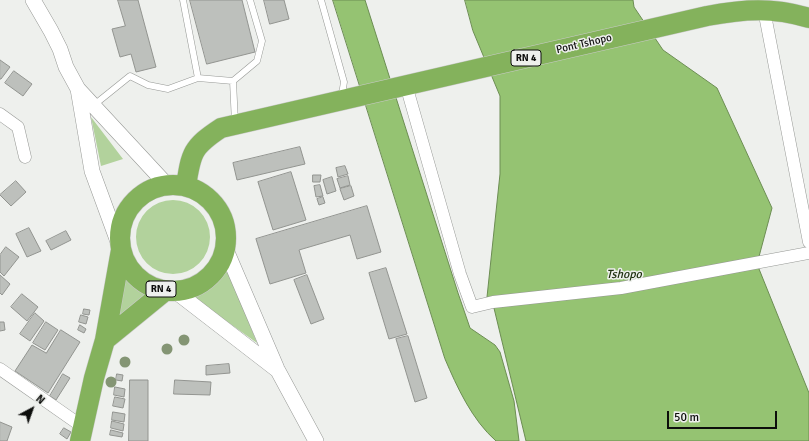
<!DOCTYPE html>
<style>
body{margin:0}
#map{position:relative;width:809px;height:441px;overflow:hidden;background:#eef0ed;font-family:Signika,sans-serif}
canvas{display:block}
.north{position:absolute;left:12px;top:389px;width:40px;height:40px;-webkit-text-stroke:3px #eef0ed;paint-order:stroke;rotate:41deg;font-size:11px;font-weight:700;line-height:16px;text-align:center;color:#0d0e0c}
.north::after{content:'';display:block;margin:auto;width:14px;height:18px;background:#0d0e0c;clip-path:polygon(50% 0,100% 100%,50% 72%,0 100%)}
.scale{position:absolute;left:667px;top:411px;width:110px;height:18px;box-sizing:border-box;border:2px solid #0d0e0c;border-top:0;padding-left:5px;font-size:12px;line-height:14px;white-space:nowrap;color:#0d0e0c;-webkit-text-stroke:3px #eef0ed;paint-order:stroke}
</style>
<div id="map">
<canvas width="809" height="441"></canvas>
<div class="north">N</div>
<div class="scale">50 m</div>
</div>
<script>
const g = document.querySelector('canvas').getContext('2d');
g.lineJoin = 'round';
function fillPath(path, color) {
  g.fillStyle = color;
  g.fill(path, 'evenodd');
}
function stroke(path, color, width, dash) {
  g.strokeStyle = color;
  g.lineWidth = width;
  g.lineCap = dash ? 'butt' : 'round';
  g.setLineDash(dash || []);
  g.stroke(path);
}
function drawText(font, color, halo, rows, align = 'center') {
  g.font = font + ' Signika,sans-serif';
  g.lineWidth = 3;
  g.setLineDash([]);
  g.textBaseline = 'middle';
  g.strokeStyle = halo;
  g.fillStyle = color;
  for (const [text, x, y, turn = 0] of rows) {
    g.save();
    g.translate(x, y);
    g.rotate((+turn || 0) * Math.PI / 180);
    g.textAlign = isNaN(turn) ? turn : align;
    if (halo) g.strokeText(text, 0, 0);
    g.fillText(text, 0, 0);
    g.restore();
  }
}
fillPath(new Path2D(`
 M91 117 123 159 101 166Z
 M136 237a37 37 0 1 1 74 0a37 37 0 1 1-74 0Z
 M227 267 257 343 190 295 211 285Z
 M123 274C133 284 141 292 155 296L115 328Z`), '#b2d29c');
const water = new Path2D(`
 M333 0H365L458 293 470 328 495 345 500 352 514 401 519 441H496C472 420 457 387 445 359Z
 M465 0H633L634 7 663 50 717 88 772 208 757 264 809 393V441H526L493 304 487 297 500 174V96L473 31Z`);
fillPath(water, '#95c372');
stroke(water, '#6c8d53', 1);
const building = new Path2D(`
 M118 0H138L156 67 136 72 131 54 120 57 112 29 125 26Z
 M190 0H242L255 52 207 64Z
 M264 0H284L289 19 270 24Z
 M0 60 10 67 1 79H0Z
 M14 71 32 84 23 96 5 83Z
 M300 147 305 164 237 180 233 163Z
 M345 166 348 174 338 177 336 168Z
 M291 172 306 220 273 230 258 182Z
 M313 175H321L320 182H313Z
 M348 176 350 185 340 188 337 179Z
 M332 177 336 191 327 194 323 180Z
 M16 181 26 192 11 206 0 195Z
 M320 185 323 196 316 197 314 186Z
 M351 186 354 196 344 200 340 189Z
 M323 197 325 203 319 205 317 199Z
 M367 206 381 252 357 259 350 235 299 250 306 273 270 284 256 239Z
 M29 228 41 251 27 257 16 234Z
 M66 231 71 240 51 250 46 241Z
 M6 247 19 257 4 276 0 272V255Z
 M386 268 407 334 389 339 369 273Z
 M0 275 10 284 2 295 0 293Z
 M307 275 324 319 311 324 294 280Z
 M22 294 38 307 27 321 11 307Z
 M84 309 90 310 89 315 83 314Z
 M35 313 44 321 30 341 20 334Z
 M81 315 88 317 86 324 79 322Z
 M0 322H4L5 330 0 331Z
 M46 322 58 330 45 350 33 343Z
 M80 325 86 329 84 333 78 330Z
 M61 330 80 342 48 393 15 371 32 345 46 353Z
 M408 336 427 398 415 402 396 339Z
 M229 364 230 373 206 375V366Z
 M63 374 70 378 56 400 50 396Z
 M117 374 123 375 122 381 116 380Z
 M130 380H148V441H129Z
 M175 380 211 382 210 395 174 394Z
 M115 387 125 389 124 397 114 395Z
 M115 397 125 399 123 408 113 406Z
 M113 412 125 414 124 422 112 420Z
 M112 421 124 424 123 431 111 428Z
 M0 422 12 427 7 441H0Z
 M64 428 71 432 67 439 60 434Z
 M111 430 123 433 122 437 110 435Z`);
fillPath(building, '#bdc0bc');
stroke(building, '#929490', 1);
const service = new Path2D(`
 M183 0 198 78
 M321 0 344 82 342 94 339 96
 M94 105 130 76 148 85 168 89 198 78 233 81
 M235 123 233 81 257 61 262 41 250 0`);
const minor = new Path2D(`
 M764 10 809 242
 M406 85 460 274 472 307 493 302 621 288 809 253
 M0 114 18 127 25 157
 M0 369 83 427`);
const tertiary = new Path2D(`
 M33 0 51 31 60 49 66 67 78 89 166 184
 M78 89 92 171 121 250
 M226 250 277 369 316 441
 M175 291 276 369`);
const trunk = new Path2D(`
 M120 238a53 53 0 1 1 106 0a53 53 0 1 1-106 0Z
 M186 186C191 153 192 147 221 128L707 16C744 9 773 7 809 18
 M105 340 165 291
 M80 441 94 378 105 340 121 250`);
stroke(service, '#969895', 7);
stroke(minor, '#969895', 13);
stroke(tertiary, '#969895', 16);
stroke(trunk, '#cacaca', 21);
stroke(service, '#fff', 6);
stroke(minor, '#fff', 12);
stroke(tertiary, '#fff', 15);
stroke(trunk, '#84b25c', 20);
g.fillStyle = '#849574';
for (const [x, y] of [
 [184,340],
 [167,349],
 [125,362],
 [111,382]
]) {
  g.beginPath();
  g.arc(x, y, 5.5, 0, 2 * Math.PI);
  g.fill();
}
for (const [x, y, w] of [
 [526,58,30],
 [161,289,30]
]) {
  const box = new Path2D();
  box.roundRect(x - w / 2, y - 8, w, 16, 3);
  g.fillStyle = '#eef0ed';
  g.fill(box);
  stroke(box, '#0d0e0c', 1);
}
drawText('bold 10px', '#0d0e0c', null, [
 ["RN 4",526,58],
 ["RN 4",161,289]
]);
drawText('11px', '#0d0e0c', '#eef0ed', [
 ["Pont Tshopo",584,44,-13]
]);
drawText('italic 12px', '#203311', '#eef0ed', [
 ["Tshopo",624,275]
]);
</script>
